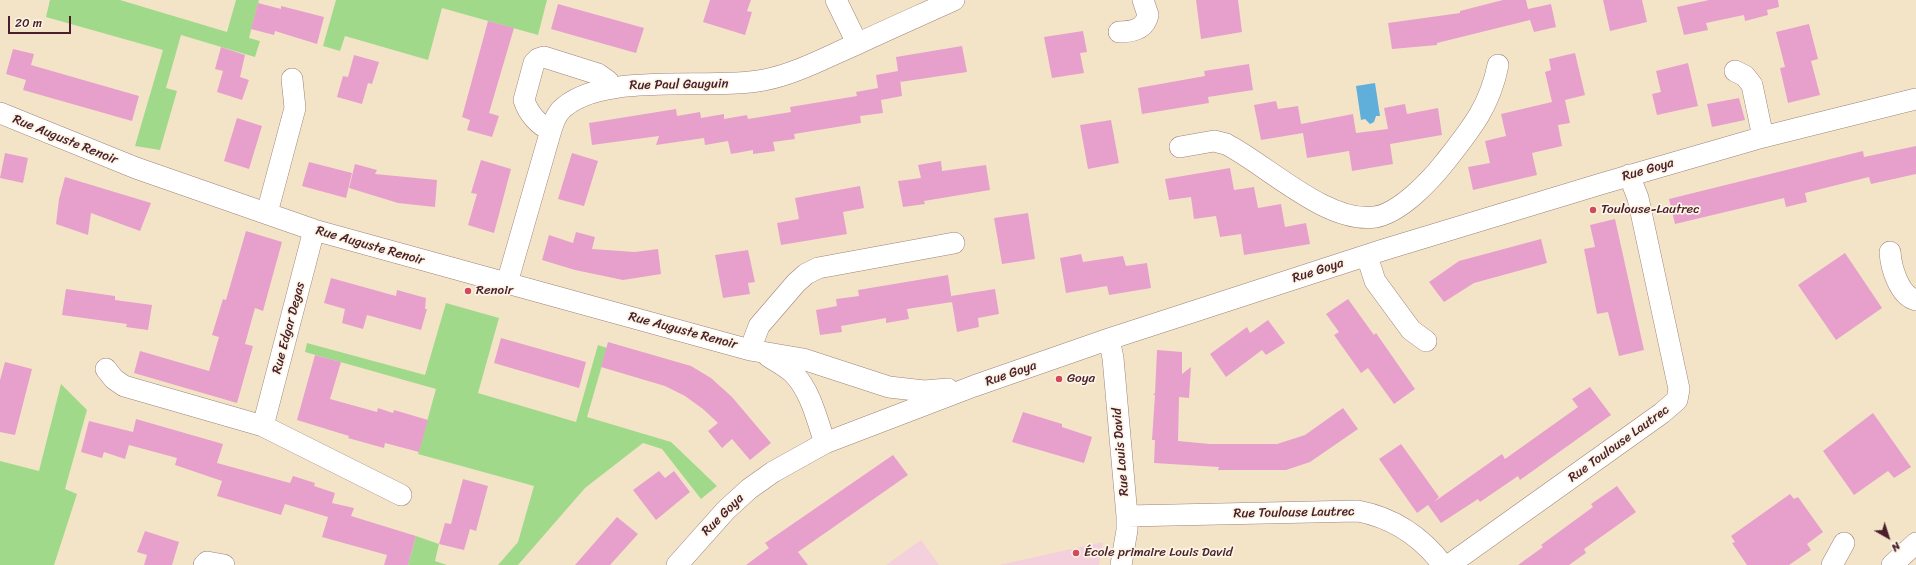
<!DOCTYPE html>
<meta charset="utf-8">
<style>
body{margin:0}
#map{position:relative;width:1916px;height:565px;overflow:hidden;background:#f3e4c8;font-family:Sriracha,sans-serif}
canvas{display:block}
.north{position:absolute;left:1868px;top:517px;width:40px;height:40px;-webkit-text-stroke:3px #fcf5e5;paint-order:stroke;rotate:141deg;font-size:11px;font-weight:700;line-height:16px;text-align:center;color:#4a1f2b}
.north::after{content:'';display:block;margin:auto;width:14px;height:18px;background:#4a1f2b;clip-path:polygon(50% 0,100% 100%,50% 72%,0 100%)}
.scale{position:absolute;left:8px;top:16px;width:63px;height:18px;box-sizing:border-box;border:2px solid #4a1f2b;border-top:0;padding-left:5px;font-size:12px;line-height:14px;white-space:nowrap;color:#4a1f2b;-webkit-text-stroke:3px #fcf5e5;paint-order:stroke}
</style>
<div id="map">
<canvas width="1916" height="565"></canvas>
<div class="north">N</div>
<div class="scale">20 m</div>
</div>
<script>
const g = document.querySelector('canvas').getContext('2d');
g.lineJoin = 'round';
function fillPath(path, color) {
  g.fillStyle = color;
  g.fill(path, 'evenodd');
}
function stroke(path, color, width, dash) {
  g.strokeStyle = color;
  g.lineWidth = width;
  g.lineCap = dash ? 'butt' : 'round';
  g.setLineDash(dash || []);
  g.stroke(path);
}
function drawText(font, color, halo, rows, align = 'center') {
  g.font = font + ' Sriracha,sans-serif';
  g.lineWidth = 3.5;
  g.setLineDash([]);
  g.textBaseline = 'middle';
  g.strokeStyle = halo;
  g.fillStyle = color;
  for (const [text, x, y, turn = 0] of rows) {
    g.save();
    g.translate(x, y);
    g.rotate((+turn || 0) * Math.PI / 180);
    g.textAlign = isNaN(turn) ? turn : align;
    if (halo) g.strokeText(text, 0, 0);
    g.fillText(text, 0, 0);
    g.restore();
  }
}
fillPath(new Path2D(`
 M921 540 939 565H886Z
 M1103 542 1099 565H999Z`), '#f4cfdc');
fillPath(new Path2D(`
 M50 0H120L227 32 236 0H259L249 38 260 41 255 57 181 35 166 88 177 91 160 150 135 146 163 50 46 17Z
 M336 0H547L538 35 442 8 428 60 345 36 340 51 323 46Z
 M446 303 499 318 478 393 576 422 598 345 607 348 587 417 671 442 717 486 701 499 662 449 643 443 585 488 518 565H498L518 542 534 486 418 454 436 389 305 352 307 343 425 375Z
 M61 384 87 410 65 489 77 494 54 565H0V461L39 471Z
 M416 536 439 544 435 561 447 565H408Z`), '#a1d98b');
fillPath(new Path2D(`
 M1375 83 1380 116H1376L1374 122 1370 124 1365 119 1361 120 1356 86Z`), '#60afda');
fillPath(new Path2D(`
 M710 0H751L747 11 752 12 745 35 703 22Z
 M1196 0H1238L1242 32 1201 39Z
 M1503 0H1526L1528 9 1551 4 1556 27 1534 32 1530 20 1437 43V45L1392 49 1388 23 1460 13V11Z
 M1603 0H1642L1647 22 1610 31Z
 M1709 0H1778L1779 7 1767 10 1768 15 1745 21 1744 15 1706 23 1708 30 1684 35 1677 7Z
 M258 3 281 9V6L324 17 317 44 275 31 274 35 251 29Z
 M558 4 644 28 636 53 551 29Z
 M488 21 514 28 489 113 499 116 492 137 467 130 470 120 462 117Z
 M1809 24 1818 59 1811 61 1820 95 1788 103 1780 68 1785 67 1776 32Z
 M1083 31 1087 52 1080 53 1084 73 1052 78 1044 37Z
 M962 46 967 72 900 82V79L902 96 881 100 883 113 860 116 861 123 794 134 795 139 773 142 775 151 753 154V150L731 154 728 141 705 145 704 138 656 145 659 136 592 145 589 123 676 109 677 116 700 112 701 118 724 114V119L747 115 748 119 791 112 790 107 857 96 856 92 878 88 876 75 898 71 896 57Z
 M221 47 245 55 240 77 249 80 242 100 217 92 223 71 215 69Z
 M13 49 34 54 31 65 139 96 132 121 23 90 26 80 6 74Z
 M1575 53 1585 95 1565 100 1570 123 1558 125 1562 146 1532 153 1537 175 1473 190 1468 167 1490 163 1485 141 1506 136 1501 114 1552 102 1545 72 1551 70 1549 59Z
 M354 55 379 62 372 84 368 83 362 104 337 97 343 76 348 77Z
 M1688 63 1698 106 1657 115 1652 94 1661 92 1656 71Z
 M1249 64 1253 90 1208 97 1209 103 1142 114 1138 88 1205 76 1204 71Z
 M1739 98 1745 120 1712 127 1707 104Z
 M1276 101 1278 109 1298 106 1301 124 1353 114 1356 133 1388 129 1384 108 1405 104 1407 114 1438 108 1442 135 1390 144 1393 164 1352 171 1349 151 1307 158 1303 133 1261 140 1254 105Z
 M237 118 262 126 249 169 224 161Z
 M1111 120 1119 163 1088 169 1080 125Z
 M1916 146V174L1871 184 1869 177 1805 193 1807 202 1786 207 1784 198 1675 224 1669 199 1863 151 1864 157Z
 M5 153 28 158 23 183 0 178Z
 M572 153 598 161 584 206 558 199Z
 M481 160 511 169 494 233 468 225 477 194 471 193Z
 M941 161 942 171 986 165 990 190 924 201 925 204 903 207 898 181 921 178 918 165Z
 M309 162 352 173 346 198 302 186Z
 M355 164 377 170 375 174 437 180 435 207 398 203 349 188Z
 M1230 168 1234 190 1254 187 1258 208 1281 204 1285 227 1306 223 1310 244 1244 255 1241 234 1220 237 1216 216 1194 219 1191 197 1169 200 1165 179Z
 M65 177 151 203 140 231 91 213 88 235 56 224 59 199Z
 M860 186 864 208 843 212 847 234 781 245 777 223 799 219 795 198Z
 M1028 213 1035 259 1002 264 994 218Z
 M1615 219 1644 350 1619 356 1608 312 1597 314 1584 249 1595 247 1590 225Z
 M246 231 282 242 263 311 255 308 245 344 253 346 237 403 134 373 140 351 209 371 219 337 212 335 223 299 226 300Z
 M576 232 595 237 592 249 635 252 658 249 661 274 623 280 575 270 542 260 549 235 573 243Z
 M1541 239 1547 263 1474 283 1444 302 1429 282 1459 261Z
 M748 250 755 282 748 283 750 294 723 298 715 255Z
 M1845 253 1882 308 1836 340 1798 285Z
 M1081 254 1083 262 1123 256 1126 266 1147 263 1151 288 1109 295 1107 286 1066 293 1060 258Z
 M948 275 952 302 907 309 909 319 886 323V318L841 326 842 332 820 335 816 310 837 306 836 299 859 296 858 290Z
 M331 278 396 296 397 290 426 298 425 309H427L421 330 367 315 363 329 342 323 345 309 324 303Z
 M66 289 115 296V300L152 305 148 330 126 327 127 324 62 315Z
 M995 289 999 314 978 318 979 327 957 332 951 296Z
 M1348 299 1374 335 1376 333 1415 389 1394 404 1368 368 1361 373 1334 335 1339 332 1326 314Z
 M1268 320 1285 343 1266 355 1262 350 1226 377 1210 354 1247 327 1250 333Z
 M501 338 586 362 579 388 494 363Z
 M608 342 691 366 711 378 732 397 771 443 750 460 732 439 722 448 708 431 718 423 703 409 685 396 665 386 601 367Z
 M1157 350 1182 352V374L1191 367 1189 398 1179 397 1178 441 1210 444H1277L1305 435 1343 408 1358 429 1310 462 1286 470H1218L1219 467 1154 463 1155 440H1152L1155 395H1153L1155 393Z
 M315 355 341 362 330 399 377 412 378 408 393 413 394 410 428 420 419 452 385 443 384 448 348 438 349 436 297 420Z
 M5 362 32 369 15 435 0 432V380Z
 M1590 387 1611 415 1520 480 1518 476 1480 502 1478 499 1441 523 1428 505 1417 513 1379 459 1401 444 1439 497 1434 502 1502 454 1505 459 1578 407 1572 399Z
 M1023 412 1062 424V427L1092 437 1084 463 1012 442Z
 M1873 413 1911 467 1894 478 1888 471 1854 495 1823 451Z
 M136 419 223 444 217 463 290 483 293 476 315 483 314 486 335 493 332 503 354 508 351 516 416 536 408 565H384L387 555 322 537 328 517 285 504 281 515 217 496 222 481 175 465 177 458 129 445 125 459 104 452 102 458 81 452 89 421 133 432Z
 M893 455 908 475 798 552 808 565H746L769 548 765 543Z
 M659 471 665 478 674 471 690 492 656 520 633 490Z
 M463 479 488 486 476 531 470 529 464 550 439 544 445 523 451 524Z
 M1617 486 1636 512 1584 549 1586 553 1569 565H1518L1543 547 1541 545 1593 507 1591 504Z
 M1790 494 1794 499 1798 497 1823 532 1807 544 1811 550 1789 565H1747L1732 543 1735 542 1731 536Z
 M617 517 638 534 610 565H575Z
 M145 531 179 542 172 565H144L147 555 137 552Z`), '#e7a0cc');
const minor = new Path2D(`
 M836 0 857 43
 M1119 32C1133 32 1145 29 1148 15L1143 0
 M1735 71 1745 76 1752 85 1763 137
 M0 113 136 168 314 230 750 350 803 359 889 387 924 391 948 389
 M551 130C539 126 528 113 524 100L534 63 538 59 544 57 598 74 608 81 610 88
 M1180 147 1214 141 1226 144C1267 165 1327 224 1375 217 1400 213 1430 181 1445 162 1471 129 1490 106 1498 65
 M267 213 295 108 292 79
 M1890 252C1891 267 1899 296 1916 300
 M1367 256 1375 281 1411 330 1426 341
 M507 283 551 130C553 124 555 117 560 111 598 70 710 91 764 80 796 74 826 57 857 44 889 29 921 15 954 0
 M1109 339 1113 358 1127 516V530L1121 565
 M750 350 759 326 796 283 806 274 818 268 954 243
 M768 356C777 362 787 367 794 374 811 392 817 420 825 443
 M106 369 114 379 124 386 263 426 401 495
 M263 426 314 230
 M1127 516 1358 511C1394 518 1421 536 1443 565
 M204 565 207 562 224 565
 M677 565 726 510 749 489 773 472 825 443 974 386 1109 339 1383 250 1604 183 1763 137 1916 99
 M1449 565 1662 413 1677 400 1679 389 1638 198 1629 175
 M1832 565 1844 543
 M1892 565 1916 543`);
stroke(minor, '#9e827a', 22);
stroke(minor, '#fff', 21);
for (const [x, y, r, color] of [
 [1593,210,4,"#d1495b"],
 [468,291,4,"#d1495b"],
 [1059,379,4,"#d1495b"],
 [1076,553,4,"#d1495b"]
]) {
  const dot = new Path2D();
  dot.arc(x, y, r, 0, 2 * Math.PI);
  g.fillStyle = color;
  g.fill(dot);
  stroke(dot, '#fcf5e5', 1.5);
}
drawText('13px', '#4a1f2b', '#fcf5e5', [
 ["Rue Paul Gauguin",679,85,-1],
 ["Rue Auguste Renoir",65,140,22],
 ["Rue Goya",1648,170,-16],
 ["Rue Auguste Renoir",370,246,16],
 ["Rue Goya",1318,271,-18],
 ["Rue Edgar Degas",289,328,-75],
 ["Rue Auguste Renoir",683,331,15],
 ["Rue Goya",1011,374,-19],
 ["Rue Toulouse Lautrec",1619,444,-36],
 ["Rue Louis David",1121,452,-95],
 ["Rue Toulouse Lautrec",1294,513,-1],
 ["Rue Goya",723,515,-45]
]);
drawText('13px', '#4a1f2b', '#fcf5e5', [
 ["Toulouse-Lautrec",1601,210],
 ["Renoir",476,291],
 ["Goya",1067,379],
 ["École primaire Louis David",1084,553]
], 'left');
</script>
